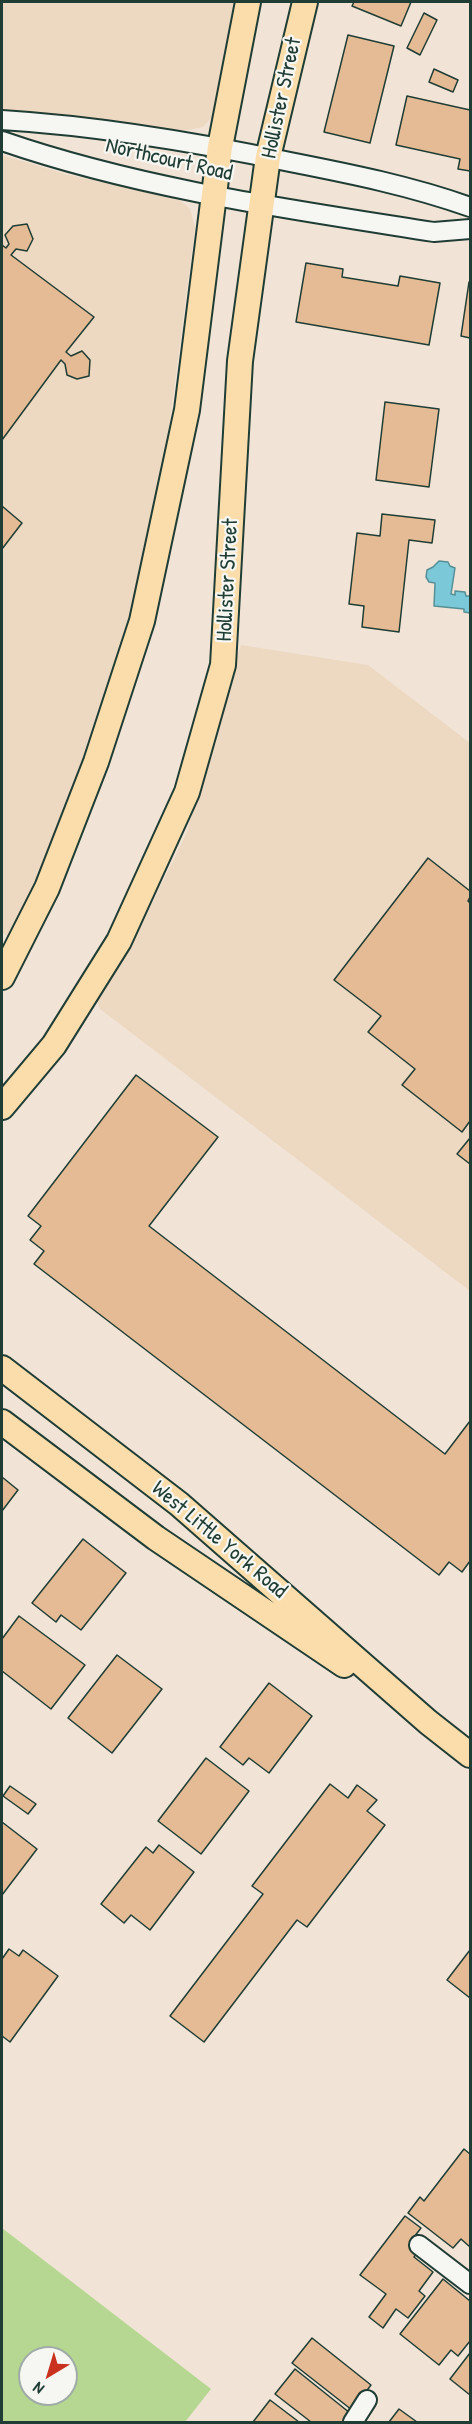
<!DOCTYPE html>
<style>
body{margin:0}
#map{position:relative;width:472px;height:2424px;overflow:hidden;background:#f1e4d6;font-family:"Patrick Hand",sans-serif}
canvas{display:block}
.frame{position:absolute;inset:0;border:3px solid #1f3d34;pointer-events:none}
.north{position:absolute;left:18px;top:2346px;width:60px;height:60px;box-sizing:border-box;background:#f6f6f2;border:2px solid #a0aca6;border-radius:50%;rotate:218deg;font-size:16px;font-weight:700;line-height:24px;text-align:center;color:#1f3d34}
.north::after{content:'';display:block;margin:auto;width:21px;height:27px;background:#c8321e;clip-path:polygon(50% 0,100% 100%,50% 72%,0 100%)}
</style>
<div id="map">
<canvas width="472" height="2424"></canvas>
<div class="frame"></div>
<div class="north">N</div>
</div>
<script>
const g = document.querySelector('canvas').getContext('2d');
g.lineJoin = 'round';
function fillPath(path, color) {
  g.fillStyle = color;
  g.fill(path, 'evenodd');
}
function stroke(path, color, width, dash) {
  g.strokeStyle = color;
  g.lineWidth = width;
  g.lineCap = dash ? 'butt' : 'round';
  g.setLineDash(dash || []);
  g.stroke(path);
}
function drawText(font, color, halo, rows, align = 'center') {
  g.font = font + ' "Patrick Hand",sans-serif';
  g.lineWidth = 4.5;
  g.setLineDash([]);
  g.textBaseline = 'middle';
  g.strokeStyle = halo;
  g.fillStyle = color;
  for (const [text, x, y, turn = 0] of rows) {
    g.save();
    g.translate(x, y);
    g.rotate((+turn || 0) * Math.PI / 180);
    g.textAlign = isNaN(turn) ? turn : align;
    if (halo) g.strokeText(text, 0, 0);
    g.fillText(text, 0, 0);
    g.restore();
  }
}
fillPath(new Path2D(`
 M2 2H235L215 114 203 127 183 131 2 111Z
 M2 155 65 174 178 199 190 209 195 227 165 460 135 612 97 730 44 864 9 938 2 932Z
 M241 645 368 665 470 743V1291L100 1009 98 1003V997L141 926 187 832 218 712Z`), '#edd8c2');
fillPath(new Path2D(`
 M2 2228 211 2389 185 2422H2ZM30 2358H66V2394H30Z`), '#b6d791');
const water = new Path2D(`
 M439 561 448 562 450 566 455 568 451 594 455 595V591L465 592 466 596H470V613L464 612V609L434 606 435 583 429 582 426 577 427 570 433 567Z`);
fillPath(water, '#7ac8d8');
stroke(water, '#569096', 1.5);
const building = new Path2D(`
 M354 2H411L401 26 352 6Z
 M424 13 437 20 420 55 407 48Z
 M348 35 394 46 370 143 324 132Z
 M434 69 458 80 453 92 429 82Z
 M407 96 470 110V171L458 169 460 159 396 145Z
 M27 224 33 239 27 251 16 249 11 255 94 317 66 352 71 356 82 351 90 360 89 376 77 379 67 375 65 364 61 360 2 440V245L6 248 9 244 5 235 13 226Z
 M306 263 343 269 342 277 398 286 400 276 440 283 429 345 296 322Z
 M469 282 470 283V338L461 336Z
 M385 402 439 409 429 487 376 480Z
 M2 506 22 523 2 549Z
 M382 514 435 520 432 543 409 540 399 632 362 627 364 606 349 604 357 533 380 536Z
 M428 858 470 891V897L468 901 470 903V1121L462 1132 402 1085 415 1069 368 1032 381 1016 334 980Z
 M136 1075 218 1137 149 1226 445 1454 470 1421V1561L462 1572 449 1562 439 1575 34 1264 44 1251 30 1240 41 1226 28 1216Z
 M470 1138V1164L457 1154Z
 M2 1477 18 1490 2 1511Z
 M83 1539 126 1573 81 1630 61 1615 56 1622 32 1603Z
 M19 1616 85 1665 51 1709 2 1671V1639Z
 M117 1655 162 1689 112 1753 68 1718Z
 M269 1683 312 1716 269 1773 249 1758 243 1765 220 1747Z
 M206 1758 249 1791 201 1854 158 1821Z
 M330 1784 348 1798 357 1785 377 1800 367 1811 385 1825 307 1927 297 1920 204 2042 170 2016 263 1894 252 1886Z
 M10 1786 36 1804 28 1814 3 1796Z
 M2 1822 37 1849 2 1895Z
 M159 1845 194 1872 150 1930 131 1915 124 1923 101 1904 146 1847 153 1853Z
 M9 1949 19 1956 23 1950 58 1976 10 2042 2 2036V1959Z
 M470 1950V1998L447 1980Z
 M464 2149 470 2154V2247L461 2239 453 2248 408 2213 420 2197 424 2201Z
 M405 2216 421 2228 411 2241 420 2248 414 2257 433 2272 419 2291 425 2296 408 2318 396 2309 383 2328 369 2317 386 2294 360 2275Z
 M443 2279 470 2301V2341L458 2356 451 2350 439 2365 400 2334Z
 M312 2338 371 2385 352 2410 292 2363Z
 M470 2353V2395L450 2379Z
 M295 2369 350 2413 342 2422H311L275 2394Z
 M270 2400 299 2422H253Z
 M399 2409 417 2422H389Z`);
fillPath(building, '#e4bb94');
stroke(building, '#1f3d34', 1.5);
const minor = new Path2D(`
 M2 120C99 126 195 142 290 162 351 174 411 186 470 207
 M2 141C141 189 288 209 434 232L470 229
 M419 2245 470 2284
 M353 2422 367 2400`);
const major = new Path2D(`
 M2 977 47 888 96 762 142 621 187 410 220 147 248 2
 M2 1107 54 1045 119 941 187 792 223 665 240 361 268 157 305 2
 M2 1368 179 1504 428 1722 470 1755
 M2 1422 156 1538 344 1665`);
stroke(minor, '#1f3d34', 22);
stroke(major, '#1f3d34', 28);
stroke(minor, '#f6f6f2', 18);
stroke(major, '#fbddab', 24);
drawText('22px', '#1f3d34', '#f6f6f2', [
 ["Hollister Street",282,98,-78],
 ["Northcourt Road",169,160,13],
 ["Hollister Street",228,580,-87],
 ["West Little York Road",219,1540,40]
]);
</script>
